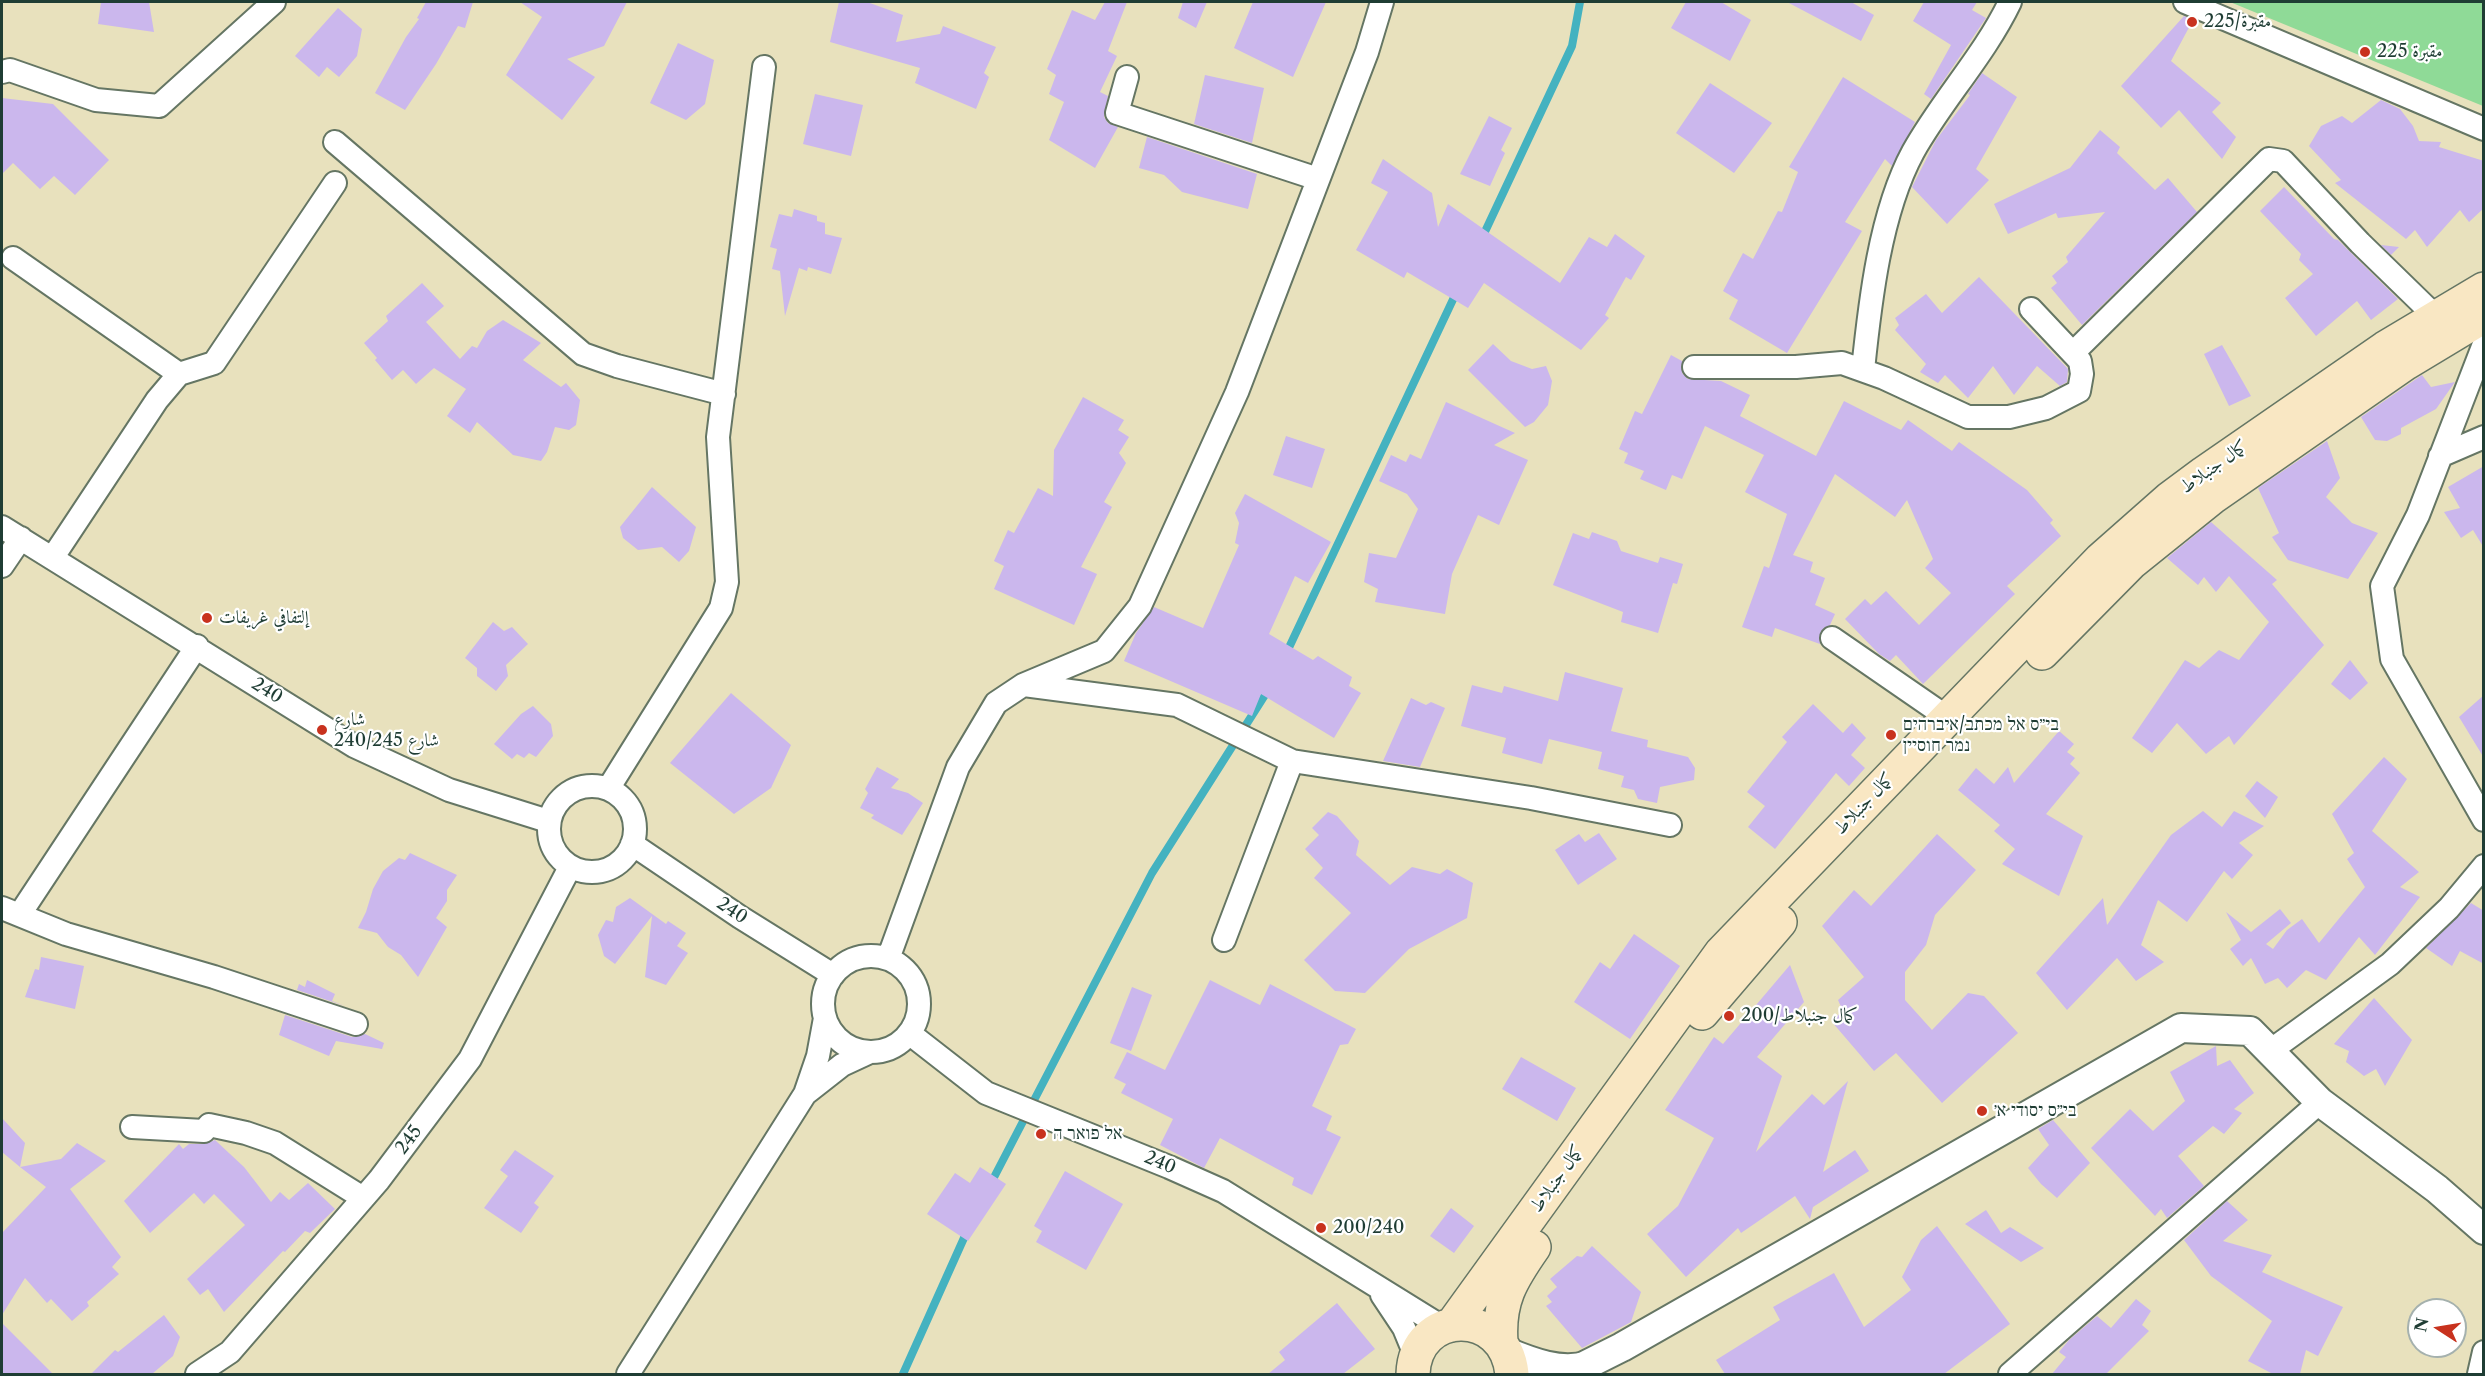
<!DOCTYPE html>
<meta charset="utf-8">
<style>
body{margin:0}
#map{position:relative;width:2485px;height:1376px;overflow:hidden;background:#e8e1bd;font-family:"Libre Caslon Text",serif}
canvas{display:block}
.frame{position:absolute;inset:0;border:3px solid #1f3d34;pointer-events:none}
.north{position:absolute;left:2407px;top:1298px;width:60px;height:60px;box-sizing:border-box;background:#fff;border:2px solid #a5b1ae;border-radius:50%;rotate:282deg;font-size:16px;font-weight:700;line-height:24px;text-align:center;color:#1f3d34}
.north::after{content:'';display:block;margin:auto;width:21px;height:27px;background:#c8321e;clip-path:polygon(50% 0,100% 100%,50% 72%,0 100%)}
</style>
<div id="map">
<canvas width="2485" height="1376"></canvas>
<div class="frame"></div>
<div class="north">N</div>
</div>
<script>
const g = document.querySelector('canvas').getContext('2d');
g.lineJoin = 'round';
function fillPath(path, color) {
  g.fillStyle = color;
  g.fill(path, 'evenodd');
}
function stroke(path, color, width, dash) {
  g.strokeStyle = color;
  g.lineWidth = width;
  g.lineCap = dash ? 'butt' : 'round';
  g.setLineDash(dash || []);
  g.stroke(path);
}
function drawText(font, color, halo, rows, align = 'center') {
  g.font = font + ' "Libre Caslon Text",Amiri,"Frank Ruhl Libre",serif';
  g.lineWidth = 4.5;
  g.setLineDash([]);
  g.textBaseline = 'middle';
  g.strokeStyle = halo;
  g.fillStyle = color;
  for (const [text, x, y, turn = 0] of rows) {
    g.save();
    g.translate(x, y);
    g.rotate((+turn || 0) * Math.PI / 180);
    g.textAlign = isNaN(turn) ? turn : align;
    if (halo) g.strokeText(text, 0, 0);
    g.fillText(text, 0, 0);
    g.restore();
  }
}
fillPath(new Path2D(`
 M2230 2H2483V106Z`), '#8fda97');
stroke(new Path2D(`
 M1482 238 1572 46 1580 2
 M1285 656 1457 291
 M990 1185 1152 873 1270 687
 M903 1374 968 1229`), '#44b2c0', 8);
fillPath(new Path2D(`
 M101 2H149L154 32 98 24Z
 M426 2H473L465 28 458 26 436 64 405 110 375 93 406 37 419 19 417 18Z
 M520 2H627L604 46 567 59 595 77 562 120 506 75 542 17Z
 M839 2H867L903 15 896 42 940 34 943 26 996 47 984 73 989 77 976 109 915 83 920 68 830 42Z
 M1105 2H1127L1108 51 1117 56 1100 92 1108 96 1104 117 1108 123 1118 127 1095 168 1049 140 1064 102 1049 94 1056 75 1047 69 1072 10 1095 20Z
 M1183 2H1207L1196 28 1178 18Z
 M1253 2H1326L1293 77 1234 48Z
 M1686 2H1721L1751 20 1730 61 1671 28Z
 M1787 2H1851L1874 15 1861 41Z
 M1924 2H1977L1972 10 1986 18 1931 99 1924 94 1951 45 1913 21Z
 M338 8 362 29 357 56 339 77 327 67 319 77 295 56Z
 M2184 16 2193 20 2171 61 2221 103 2212 112 2236 137 2222 159 2179 110 2161 128 2121 86Z
 M678 43 714 60 705 104 686 120 650 103Z
 M1982 73 2017 97 1976 169 1989 180 1947 224 1912 187 1936 140 1970 95 1968 94Z
 M1205 75 1264 88 1252 143 1194 124Z
 M1843 77 1915 122 1892 166 1885 159 1845 222 1862 231 1787 353 1729 319 1738 300 1723 291 1743 253 1753 259 1778 211 1782 212 1798 172 1789 167Z
 M1710 83 1772 123 1734 173 1676 133Z
 M815 94 863 105 851 156 803 144Z
 M2 98 53 104 109 160 75 195 54 176 40 189 13 163 2 174Z
 M2381 100 2400 109 2413 126 2419 141 2441 142 2439 147 2484 161V208L2469 222 2460 210 2427 247 2415 230 2406 239 2335 183 2341 180 2309 146 2321 126 2342 116 2352 123Z
 M1489 116 1512 128 1501 150 1505 153 1490 186 1460 174Z
 M2100 130 2120 147 2117 153 2155 190 2168 178 2197 212 2082 325 2051 288 2057 283 2052 276 2068 262 2066 257 2105 212 2058 218 2056 213 2008 234 1994 204 2070 168Z
 M1147 137 1257 174 1248 209 1182 192 1164 175 1139 168Z
 M1383 159 1432 193 1438 227 1448 204 1560 283 1589 237 1607 247 1615 234 1645 256 1631 280 1626 277 1605 315 1609 318 1581 350 1484 283 1468 308 1407 272 1404 278 1356 250 1388 192 1371 183Z
 M2284 187 2334 239 2338 240 2398 299 2371 320 2357 301 2316 336 2285 298 2313 274 2299 260 2301 254 2260 211Z
 M794 209 817 216V221L825 223V234L842 238 831 274 808 267 807 271 799 268 785 316 780 271 772 269 777 249 770 247 779 214 792 217Z
 M2381 245 2399 247 2391 255Z
 M1979 277 2068 369 2067 382 2060 386 2037 366 2014 395 1993 366 1968 398 1945 375 1938 383 1920 372 1926 364 1895 330 1899 325 1895 318 1926 294 1942 313Z
 M422 283 444 306 426 322 460 359 472 346 477 348 487 331 503 320 541 343 523 360 561 387 566 383 580 400 576 425 569 430 555 427 547 452 541 461 513 455 477 422 470 433 447 416 466 389 434 368 416 384 403 370 392 380 375 360 377 358 364 343 388 321 386 316Z
 M1493 344 1511 361 1532 369 1546 366 1552 381 1548 405 1534 422 1525 427 1468 370Z
 M2222 345 2251 396 2229 406 2204 354Z
 M1671 355 1682 361V373L1688 379 1721 381 1750 395 1740 416 1816 456 1844 401 1901 430 1908 420 1952 451 1959 442 2027 490 2053 520 2050 523 2061 536 2007 586 2015 594 1923 684 1896 655 1890 661 1879 654 1845 619 1865 599 1871 605 1886 591 1919 625 1951 593 1925 568 1933 559 1907 500 1895 517 1835 474 1793 555 1813 562 1810 572 1825 578 1815 605 1835 614 1830 625 1821 631 1820 644 1775 628 1772 637 1742 627 1764 566 1769 568 1787 514 1745 492 1764 455 1705 426 1682 479 1672 475 1666 490 1640 479 1644 471 1624 463 1628 453 1619 449 1635 411 1642 414Z
 M2422 375 2431 387 2455 382 2436 409 2401 428V434L2387 441 2375 440 2361 417Z
 M1083 397 1124 420 1118 430 1129 437 1119 453 1126 463 1104 502 1112 507 1081 567 1097 574 1074 625 994 589 1004 566 994 561 1008 530 1014 533 1038 488 1053 496 1054 450Z
 M1446 402 1515 433 1494 445 1528 460 1499 525 1478 515 1452 574 1445 614 1375 602 1378 589 1364 582 1369 553 1396 558 1418 509 1407 494 1379 481 1391 455 1406 462 1410 454 1421 459Z
 M1286 436 1325 449 1312 488 1273 475Z
 M2327 441 2340 478 2326 497 2352 523 2378 533 2348 579 2288 560 2272 537 2279 533 2258 488Z
 M2484 466V548L2473 530 2461 538 2444 512 2460 508 2448 487Z
 M652 487 696 527 689 551 679 562 662 547 638 550 623 538 620 527Z
 M1245 494 1331 542 1308 583 1295 576 1269 634 1313 660 1318 656 1352 677 1349 686 1361 693 1334 738 1261 694 1252 716 1124 661 1136 633 1154 607 1203 628 1239 545 1235 543 1239 523 1235 513Z
 M2211 522 2277 580 2272 584 2324 645 2234 745 2229 736 2206 754 2177 723 2152 753 2132 738 2185 660 2199 668 2219 650 2239 660 2269 622 2229 576 2216 592 2204 577 2198 585 2167 558Z
 M1592 532 1617 541 1621 551 1658 563 1660 557 1683 564 1677 584 1673 583 1658 633 1621 622 1623 612 1553 585 1573 533 1589 539Z
 M493 622 504 631 512 627 528 644 506 665 508 676 496 691 477 676V668L465 658Z
 M2350 660 2368 683 2350 700 2331 684Z
 M1565 672 1623 688 1611 731 1648 740 1647 747 1688 757 1695 768 1694 780 1660 787 1657 803 1638 799 1634 790 1621 787 1624 776 1598 769 1602 752 1549 739 1542 764 1502 753 1506 738 1461 726 1472 685 1502 693 1504 686 1558 701Z
 M731 693 791 745 771 788 734 814 670 763Z
 M2484 695V758L2459 717Z
 M1411 698 1426 705 1431 702 1445 708 1420 767 1383 761Z
 M1813 704 1843 733 1852 723 1866 738 1851 755 1865 768 1849 786 1836 773 1775 849 1748 827 1765 806 1747 792 1787 742 1782 737Z
 M533 706 551 724 553 736 536 757 529 753 524 758 517 754 512 759 494 744 521 714Z
 M2059 731 2074 744 2067 752 2075 758 2070 764 2080 773 2046 814 2083 836 2059 896 2002 864 2015 849 1994 831 2000 825 1958 790 1976 768 1994 784 2008 767 2014 783Z
 M2384 757 2407 779 2372 831 2419 872 2400 887 2420 897 2375 955 2359 937 2326 980 2306 970 2287 988 2278 978 2265 984 2251 958 2243 966 2230 949 2241 940 2226 912 2251 932 2280 909 2291 923 2266 944 2273 949 2287 930 2302 919 2319 943 2365 887 2347 859 2354 853 2332 814Z
 M877 767 899 779 891 788 908 793 923 803 902 835 871 818 874 815 860 808 868 793 865 789Z
 M2257 781 2278 797 2265 818 2245 796Z
 M2203 811 2222 827 2234 811 2264 826 2239 843 2253 855 2232 879 2224 871 2187 922 2158 900 2141 945 2164 962 2136 981 2117 958 2067 1010 2036 973 2103 898 2107 925 2171 835Z
 M1328 812 1337 816 1359 841 1356 855 1390 885 1412 867 1440 874 1447 869 1473 883 1467 918 1409 949 1365 993 1335 991 1304 960 1351 913 1314 878 1323 868 1305 849 1319 835 1312 828Z
 M1599 833 1617 859 1578 885 1555 850 1579 834 1585 842Z
 M1937 834 1976 870 1935 915 1926 945 1905 972V1000L1932 1030 1968 993 1984 996 2018 1033 1942 1103 1896 1053 1874 1071 1832 1022 1840 1013 1846 1018 1838 1000 1864 977 1822 926 1854 890 1871 906Z
 M410 853 457 875 447 890V901L436 918 447 927 418 977 401 955 388 947 377 933 358 928 366 912 373 889 383 871 399 858 405 860Z
 M630 898 666 924 668 921 686 933 677 946 688 953 666 985 645 977 652 916 615 964 604 956 598 935 606 920 613 922 616 907Z
 M2471 903 2484 911V964L2460 951 2452 966 2426 948Z
 M1634 934 1680 966 1630 1039 1574 1002 1600 962 1610 969Z
 M41 957 84 966 75 1009 25 997 35 969 39 970Z
 M1790 965 1804 1002 1757 1057 1782 1076 1756 1152 1812 1094 1824 1105 1848 1081 1823 1172 1855 1150 1869 1171 1813 1207 1810 1219 1795 1196 1741 1233 1738 1228 1686 1277 1647 1234 1678 1206 1714 1138 1665 1110 1714 1037 1723 1044Z
 M307 980 335 994 332 1001 345 1006 297 990 299 984 305 987Z
 M1210 980 1260 1005 1270 984 1356 1029 1348 1044 1340 1045 1312 1106 1332 1116 1326 1130 1341 1137 1312 1195 1292 1185 1294 1178 1220 1138 1204 1168 1160 1145 1173 1119 1121 1093 1126 1084 1114 1078 1127 1052 1165 1070Z
 M1132 987 1152 995 1131 1051 1110 1043Z
 M2374 998 2412 1040 2385 1086 2376 1069 2364 1076 2346 1062 2349 1051 2334 1044Z
 M285 1015 352 1037 365 1034 384 1043 382 1049 336 1041 329 1056 279 1035Z
 M2216 1046 2217 1066 2230 1060 2254 1093 2234 1109 2242 1113 2224 1134 2213 1126 2178 1156 2204 1186 2167 1218 2161 1209 2155 1216 2091 1148 2130 1109 2153 1131 2185 1101 2170 1072Z
 M1521 1057 1576 1088 1557 1121 1502 1089Z
 M2 1118 25 1143 20 1167 2 1152Z
 M2053 1120 2090 1163 2057 1198 2041 1184 2028 1168 2049 1145 2038 1129Z
 M215 1140 244 1167 271 1202 280 1192 289 1200 308 1183 335 1209 310 1233 305 1231 285 1252 283 1251 224 1312 208 1289 200 1295 187 1279 245 1225 214 1194 204 1204 194 1193 150 1233 124 1201 179 1144 183 1149 189 1144H204Z
 M77 1143 106 1161 70 1189 121 1257 112 1267 119 1274 87 1302 89 1306 72 1321 51 1299 47 1303 25 1278 2 1315V1233L46 1187 20 1167 61 1159Z
 M515 1150 554 1176 534 1203 539 1207 521 1233 484 1208 508 1176 500 1170Z
 M980 1167 1006 1184 968 1241 927 1214 955 1173 970 1183Z
 M1065 1171 1123 1204 1086 1270 1036 1242 1042 1231 1034 1226Z
 M2227 1201 2248 1220 2223 1241 2272 1255 2262 1272 2343 1307 2318 1356 2306 1350 2300 1374H2273L2248 1361 2272 1321 2211 1276 2184 1240Z
 M1451 1208 1474 1226 1454 1253 1430 1236Z
 M1986 1210 2001 1233 2010 1227 2044 1248 2021 1262 1965 1224Z
 M1937 1226 2010 1324 1944 1374H1725L1716 1360 1780 1320 1773 1307 1834 1273 1864 1327 1911 1290 1902 1277 1921 1240Z
 M1592 1246 1641 1292 1631 1322 1582 1348 1546 1306 1552 1302 1547 1296 1557 1287 1550 1279 1577 1256 1582 1257Z
 M2136 1299 2151 1311 2142 1325 2149 1331 2106 1374H2052L2066 1357 2059 1352 2069 1340 2097 1316 2111 1328Z
 M1337 1303 1375 1349 1343 1374H1268L1285 1360 1279 1352Z
 M164 1315 180 1337 173 1356 152 1374H91L115 1350 118 1352Z
 M2 1323 53 1374H2Z`), '#cbb7ed');
const minor = new Path2D(`
 M2185 2 2484 129
 M2 72 10 70 96 100 159 106 274 2
 M1127 77 1117 113 1318 179
 M335 142 583 354 617 366 724 394
 M13 258 179 374
 M2484 344 2418 515 2382 586 2392 659 2484 820
 M2073 353 2269 159 2283 161 2360 243 2435 316
 M1694 367H1796L1842 363 1884 378 1968 417H2009L2046 408 2079 391 2082 374 2080 361 2031 309
 M1863 370C1870 302 1880 213 1913 152 1942 100 1984 56 2010 2
 M2440 456 2484 437
 M2 527 354 746 449 790 548 821
 M53 557 157 400 179 374 214 363 335 183
 M2 566 21 538
 M1832 638 1948 718
 M1024 685 1177 705 1292 761 1531 798 1670 825
 M549 829a43 43 0 1 1 86 0a43 43 0 1 1-86 0Z
 M608 789 721 608 727 582 718 437 764 67
 M632 844 740 917 833 975
 M2 908 66 934 214 977 356 1024
 M20 914 197 646
 M1224 940 1292 761
 M823 1004a48 48 0 1 1 96 0a48 48 0 1 1-96 0Z
 M888 959 958 767 996 703 1023 685 1104 651 1140 606 1237 392 1367 52 1382 2
 M825 1018 818 1056 805 1094 842 1065 870 1052
 M909 1033 986 1093 1169 1167 1223 1191 1444 1328
 M2270 1051 2390 964 2449 908 2484 866
 M132 1127 204 1131 209 1125 246 1133 275 1143 363 1198
 M1382 1295 1404 1328 1416 1357
 M197 1374 230 1352 379 1180 470 1059 570 867
 M628 1374 805 1094
 M2010 1374 2320 1102
 M2479 1374 2484 1352`);
const tertiary = new Path2D(`
 M1507 1352C1531 1362 1562 1374 1588 1365
 M1568 1374 1622 1347 2181 1028 2250 1031 2320 1102 2437 1189 2484 1230`);
const secondary = new Path2D(`
 M2042 653 2131 563 2213 497 2406 363 2484 316
 M1702 1013 1780 922
 M1452 1325 1721 953 2101 559 2169 499 2204 473 2385 348 2484 289
 M1501 1342C1498 1301 1511 1280 1534 1247
 M1413 1374C1415 1309 1505 1306 1512 1374`);
stroke(minor, '#657664', 26);
stroke(tertiary, '#657664', 32);
stroke(secondary, '#657664', 36);
stroke(minor, '#fff', 22);
stroke(tertiary, '#fff', 28);
stroke(secondary, '#f9e7c3', 33);
for (const [x, y, r, color] of [
 [2192,22,6,"#c8321e"],
 [2365,52,6,"#c8321e"],
 [207,618,6,"#c8321e"],
 [322,730,6,"#c8321e"],
 [1891,735,6,"#c8321e"],
 [1729,1016,6,"#c8321e"],
 [1982,1111,6,"#c8321e"],
 [1041,1134,6,"#c8321e"],
 [1321,1228,6,"#c8321e"]
]) {
  const dot = new Path2D();
  dot.arc(x, y, r, 0, 2 * Math.PI);
  g.fillStyle = color;
  g.fill(dot);
  stroke(dot, '#fff', 2);
}
drawText('18px', '#1f3d34', '#fff', [
 ["مقبرة/225",2204,22],
 ["مقبرة 225",2377,52],
 ["إلتفافي غريفات",219,618],
 ["شارع",334,720],
 ["240/شارع 245",334,741],
 ["בי״ס אל מכתב/איברהים",1903,725],
 ["נמר חוסיין",1903,746],
 ["200/كمال جنبلاط",1741,1016],
 ["בי״ס יסודי א׳",1994,1111],
 ["אל פואר ה",1053,1134],
 ["200/240",1333,1228]
], 'left');
drawText('18px', '#1f3d34', '#fff', [
 ["كمال جنبلاط",2214,467,-35],
 ["240",267,691,32],
 ["كمال جنبلاط",1864,804,-46],
 ["240",732,911,33],
 ["245",409,1140,-53],
 ["240",1160,1163,23],
 ["كمال جنبلاط",1557,1179,-54]
]);
</script>
